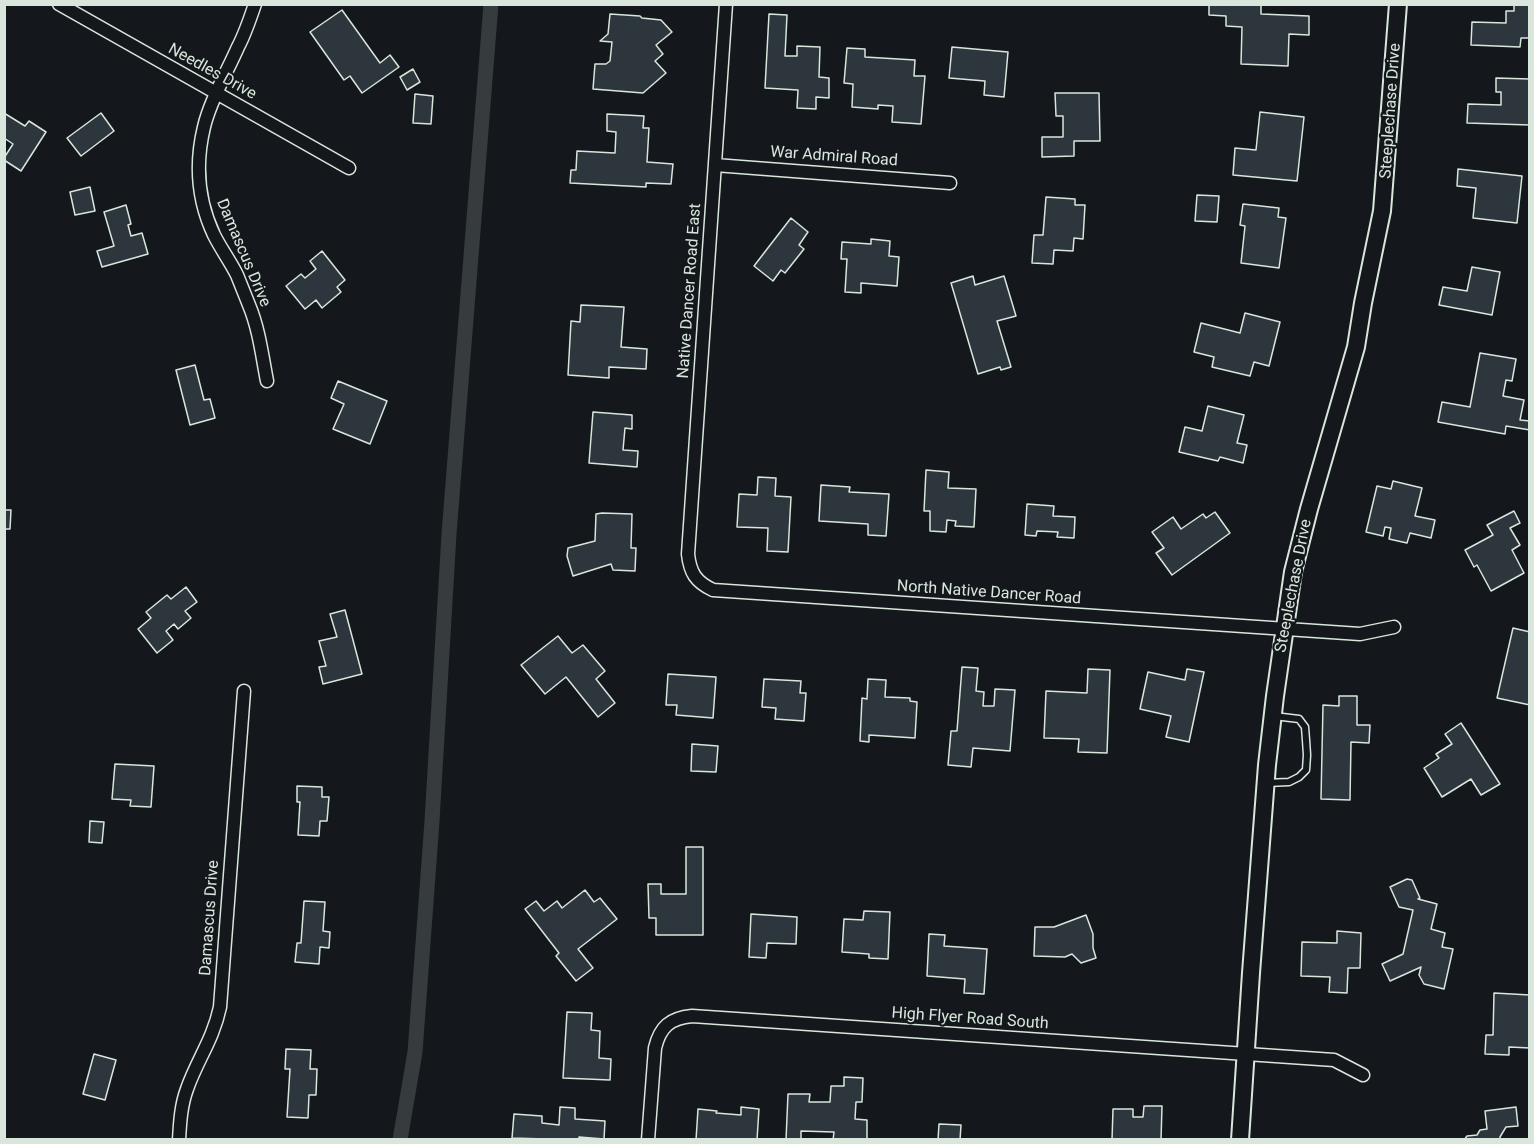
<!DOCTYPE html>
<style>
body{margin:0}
#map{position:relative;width:1534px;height:1144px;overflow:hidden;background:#14181c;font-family:Roboto,sans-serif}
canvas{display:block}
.frame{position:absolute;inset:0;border:6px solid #d8e6dc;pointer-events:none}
</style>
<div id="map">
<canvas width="1534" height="1144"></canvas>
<div class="frame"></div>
</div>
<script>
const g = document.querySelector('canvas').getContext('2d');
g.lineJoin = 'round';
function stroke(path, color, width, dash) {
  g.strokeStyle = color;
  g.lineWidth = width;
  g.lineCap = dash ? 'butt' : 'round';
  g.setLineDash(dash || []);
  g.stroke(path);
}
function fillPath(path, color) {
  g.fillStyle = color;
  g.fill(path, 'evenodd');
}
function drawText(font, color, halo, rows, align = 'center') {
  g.font = font + ' Roboto,sans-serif';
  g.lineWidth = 4.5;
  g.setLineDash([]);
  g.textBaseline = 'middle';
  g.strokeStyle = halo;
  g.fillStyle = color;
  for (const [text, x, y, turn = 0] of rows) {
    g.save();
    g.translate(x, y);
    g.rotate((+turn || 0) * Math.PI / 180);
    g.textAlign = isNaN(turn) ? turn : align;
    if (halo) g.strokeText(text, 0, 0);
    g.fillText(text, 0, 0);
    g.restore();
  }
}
stroke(new Path2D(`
 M400 1140 415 1052 432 821 449 534 491 4`), '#363b3e', 15);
const building = new Path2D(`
 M1209 4H1261V14L1309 16V35L1289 34 1288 66 1241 64 1242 27 1226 26V16L1209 15Z
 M1514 4H1530V38H1521L1520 47 1471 45 1472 22 1506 23V11H1514Z
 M342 10 380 63 390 55 399 67 362 93 350 76 344 80 310 32Z
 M610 14 640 16 642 18 661 20 672 32 656 45 663 54 655 61 666 73 643 93 593 89 595 64H606L610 61 612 42 600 41 608 34Z
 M769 14 787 15 785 56H797V46L820 47 819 77 829 78V98L816 97V109L797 108 798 90 765 88Z
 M952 47 1008 52 1004 97 984 95 985 81 949 78Z
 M847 48 865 49V57L915 60 914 76H925L921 124 892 122 893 106 878 105V109L852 107 853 84 844 83Z
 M413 69 420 82 407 90 400 77Z
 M1496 78 1530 79V125L1467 123 1468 104 1501 105V92H1496Z
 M1055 93H1099L1100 141H1074V156L1042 157V137H1063V116H1056Z
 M415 94 433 96 431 124 413 123Z
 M1260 112 1304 117 1297 181 1233 175 1235 148 1256 150Z
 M4 113 25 126 29 121 46 132 21 171 4 160V158L13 144 4 138Z
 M101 113 114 131 81 156 67 138Z
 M607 114 644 116 643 128H649L647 162 673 164 671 184 646 183V187L570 183 571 170H576L577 151 615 153 616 132 607 131Z
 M1458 169 1522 176 1517 223 1473 218 1476 188 1457 186Z
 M90 187 95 211 75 215 70 192Z
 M1197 195 1219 196 1217 222 1195 221Z
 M1046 197 1075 199V205H1085L1083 239 1074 238 1073 251 1054 250 1053 264 1032 263 1034 235H1043Z
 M1243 204 1279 208 1278 217 1286 218 1279 268 1241 263 1245 226 1240 225Z
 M126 205 131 224 128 225 131 236 142 233 148 254 102 267 97 251 114 246 104 212Z
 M791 218 808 232 799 245 804 249 785 273 781 270 773 281 754 266Z
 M871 239 890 241 889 256 899 257 897 286 861 283V293L845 292 847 259H841L842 242 871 244Z
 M322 251 345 280 337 287 341 292 322 308 316 300 305 309 286 286 301 274 305 278 316 269 310 261Z
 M1472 267 1500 272 1492 315 1439 305 1443 287 1467 291Z
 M973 276 975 285 1004 276 1016 316 997 321 1011 367 1001 370 1000 367 978 374 951 283Z
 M581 305 624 307 621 347 647 349 646 369 609 367V378L568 375 571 321 580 322Z
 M1245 313 1280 322 1269 366 1254 362 1250 376 1212 367 1214 357 1194 352 1201 323 1240 333Z
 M1480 353 1516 359 1512 381 1506 380 1503 396 1524 400 1520 420 1530 421V430L1506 426 1505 434 1438 422 1442 402 1470 407Z
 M195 365 204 400 210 399 215 418 190 425 176 370Z
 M338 381 387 401 370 444 333 429 344 404 331 398Z
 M1208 406 1244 415 1237 443 1247 445 1243 463 1220 457 1218 461 1179 452 1185 427 1202 431Z
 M593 412 632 415V429L625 428 623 450 638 451 637 467 589 463Z
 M926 470 949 472 948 488 976 489 974 527 955 526 956 521 947 520 946 532 930 531V511H924Z
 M758 477 776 478 775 496 791 497 788 552 767 551 768 528 737 527 739 494 757 495Z
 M1393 481 1422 488 1415 516 1435 520 1431 538 1410 533 1407 543 1389 539 1391 528 1385 527 1383 536 1366 532 1377 486 1391 489Z
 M821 485 850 487 849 492 889 494 886 536 868 535V524L819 521Z
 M1027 504 1054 506 1053 516 1075 517 1074 538 1057 537 1058 532 1037 531 1036 536 1025 535Z
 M4 510H11L10 529H4Z
 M1514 511 1520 523 1510 528 1520 545 1512 550 1524 573 1491 591 1477 565 1474 567 1465 550 1493 535 1487 525Z
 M1215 512 1230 533 1172 575 1156 553 1164 548 1152 532 1173 517 1181 529 1203 514 1206 518Z
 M602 513 632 514 631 548H636L635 571 613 570 611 564 573 576 567 556 568 548 595 541 596 514Z
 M186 587 197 602 185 611 191 618 178 629 174 624 166 631 173 640 157 653 138 629 151 618 146 612 167 595 171 599Z
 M345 610 362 674 323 684 319 667 326 666 319 641 337 637 330 614Z
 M1513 628 1530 632V705L1497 698Z
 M558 636 572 653 583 645 605 671 596 679 615 703 598 717 566 677 545 694 521 665Z
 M962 667 978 668 976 691 984 692 983 706H994L995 689 1015 690 1010 751 973 748 971 767 948 765 951 731H957Z
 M1088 669 1110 670 1107 753 1078 752 1079 739 1044 738 1046 691 1087 693Z
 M1187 669 1204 672 1189 742 1166 737 1171 716 1140 709 1148 672 1185 680Z
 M668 674 716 677 713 718 676 715 677 705H666Z
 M764 679 801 681 800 693H806L804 721 775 719 776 708 762 707Z
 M868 679 886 680 885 697 910 698V701L917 702 915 738 869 735V742L860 741 862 698 867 699Z
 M1339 696H1357V725H1370L1369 743 1351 742 1350 800 1321 799 1323 705 1339 706Z
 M1461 723 1500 784 1481 795 1471 779 1442 797 1424 768 1439 758 1436 754 1452 744 1445 734Z
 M692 744 718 746 716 772 691 771Z
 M115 764 154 766 151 807 130 806 131 800 112 799Z
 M297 786 322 787V797H329L327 821H320L319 836 298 835 300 802H297Z
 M90 821 104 822 102 843 89 842Z
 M686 847H703V935H656V918H649L648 884H661V894H686Z
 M1407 879 1412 880 1420 898 1418 899 1437 904 1431 929 1445 933 1442 947 1453 949 1444 989 1424 984 1419 975 1421 967 1390 981 1382 964 1403 954 1413 910 1399 907 1390 887Z
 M585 890 594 902 600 898 617 919 578 949 593 968 576 981 556 956 559 953 525 909 536 901 544 911 557 901 562 908Z
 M304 901 325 902 323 931 330 932 329 948 320 947 319 964 295 962 297 943H301Z
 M864 911 890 912 888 959 869 958V954L842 952 844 919 863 920Z
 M751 914 797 917 796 944 767 943 766 958 749 957Z
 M1086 915 1093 934V948L1096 958 1081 963 1072 954 1065 957 1034 956 1035 927H1054Z
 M1337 931 1361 933 1360 968H1348L1347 993 1329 992 1330 977 1301 976 1302 942 1337 943Z
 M929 934 945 935 944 946 987 949 984 994 964 993 965 979 927 976Z
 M1494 993 1530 995V1048L1509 1047V1055L1485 1054 1486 1035H1493Z
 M567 1012 592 1013 591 1030 600 1031 599 1058 611 1059 610 1080 563 1078Z
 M286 1049 311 1050 310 1069H317L316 1095H309L308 1118 287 1117 290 1069H285Z
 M94 1054 116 1060 105 1100 83 1094Z
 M844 1077 863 1078 862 1102H856L855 1119 867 1120V1140H833L834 1132 801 1131V1140H786L788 1094H810L809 1102H830L831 1086H844Z
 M1144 1106H1162L1161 1140H1112L1113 1109H1133V1117H1143Z
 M560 1107 575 1108V1119L605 1121 604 1139 579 1137V1140L512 1138 514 1114 542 1116V1123L559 1125Z
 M741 1107 759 1109 757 1140H696L698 1109 717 1111 716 1113 741 1115Z
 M1516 1107 1518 1126 1506 1127 1500 1137V1140H1464L1467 1136 1477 1135 1480 1130 1487 1129 1485 1111Z
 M939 1124 961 1125 960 1140H938Z`);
fillPath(building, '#2c363c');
stroke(building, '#d8e6dc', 1.5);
const service = new Path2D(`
 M1266 783 1289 782 1299 777 1306 770 1307 755 1306 740 1305 727 1299 719 1274 716`);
const minor = new Path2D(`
 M59 4 349 168
 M255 4C250 19 245 34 238 47 227 72 210 101 204 127 195 164 198 201 214 235 221 249 230 261 237 275 241 285 245 295 249 305 259 329 262 355 267 381
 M726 4 688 554C690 573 696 582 713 590L1360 634 1394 627
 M715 165 950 183
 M179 1140C180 1122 181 1105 187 1089 197 1060 213 1040 220 1007L244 691
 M648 1140 655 1048C660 1027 670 1018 692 1016L1334 1060 1363 1075`);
const tertiary = new Path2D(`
 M1240 1140 1251 973 1267 765 1275 696 1293 572 1309 509 1356 347 1363 303 1382 211 1398 4`);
stroke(service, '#d8e6dc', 9);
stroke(minor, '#d8e6dc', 15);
stroke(tertiary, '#d8e6dc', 20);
stroke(service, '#14181c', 6);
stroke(minor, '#14181c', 12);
stroke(tertiary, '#14181c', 16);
drawText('16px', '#d8e6dc', '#14181c', [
 ["Needles Drive",212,72,29],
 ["Steeplechase Drive",1391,111,-86],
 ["War Admiral Road",834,157,4],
 ["Damascus Drive",243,253,67],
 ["Native Dancer Road East",690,291,-86],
 ["Steeplechase Drive",1294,586,-79],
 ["North Native Dancer Road",989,593,4],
 ["Damascus Drive",210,918,-86],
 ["High Flyer Road South",970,1019,4]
]);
</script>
